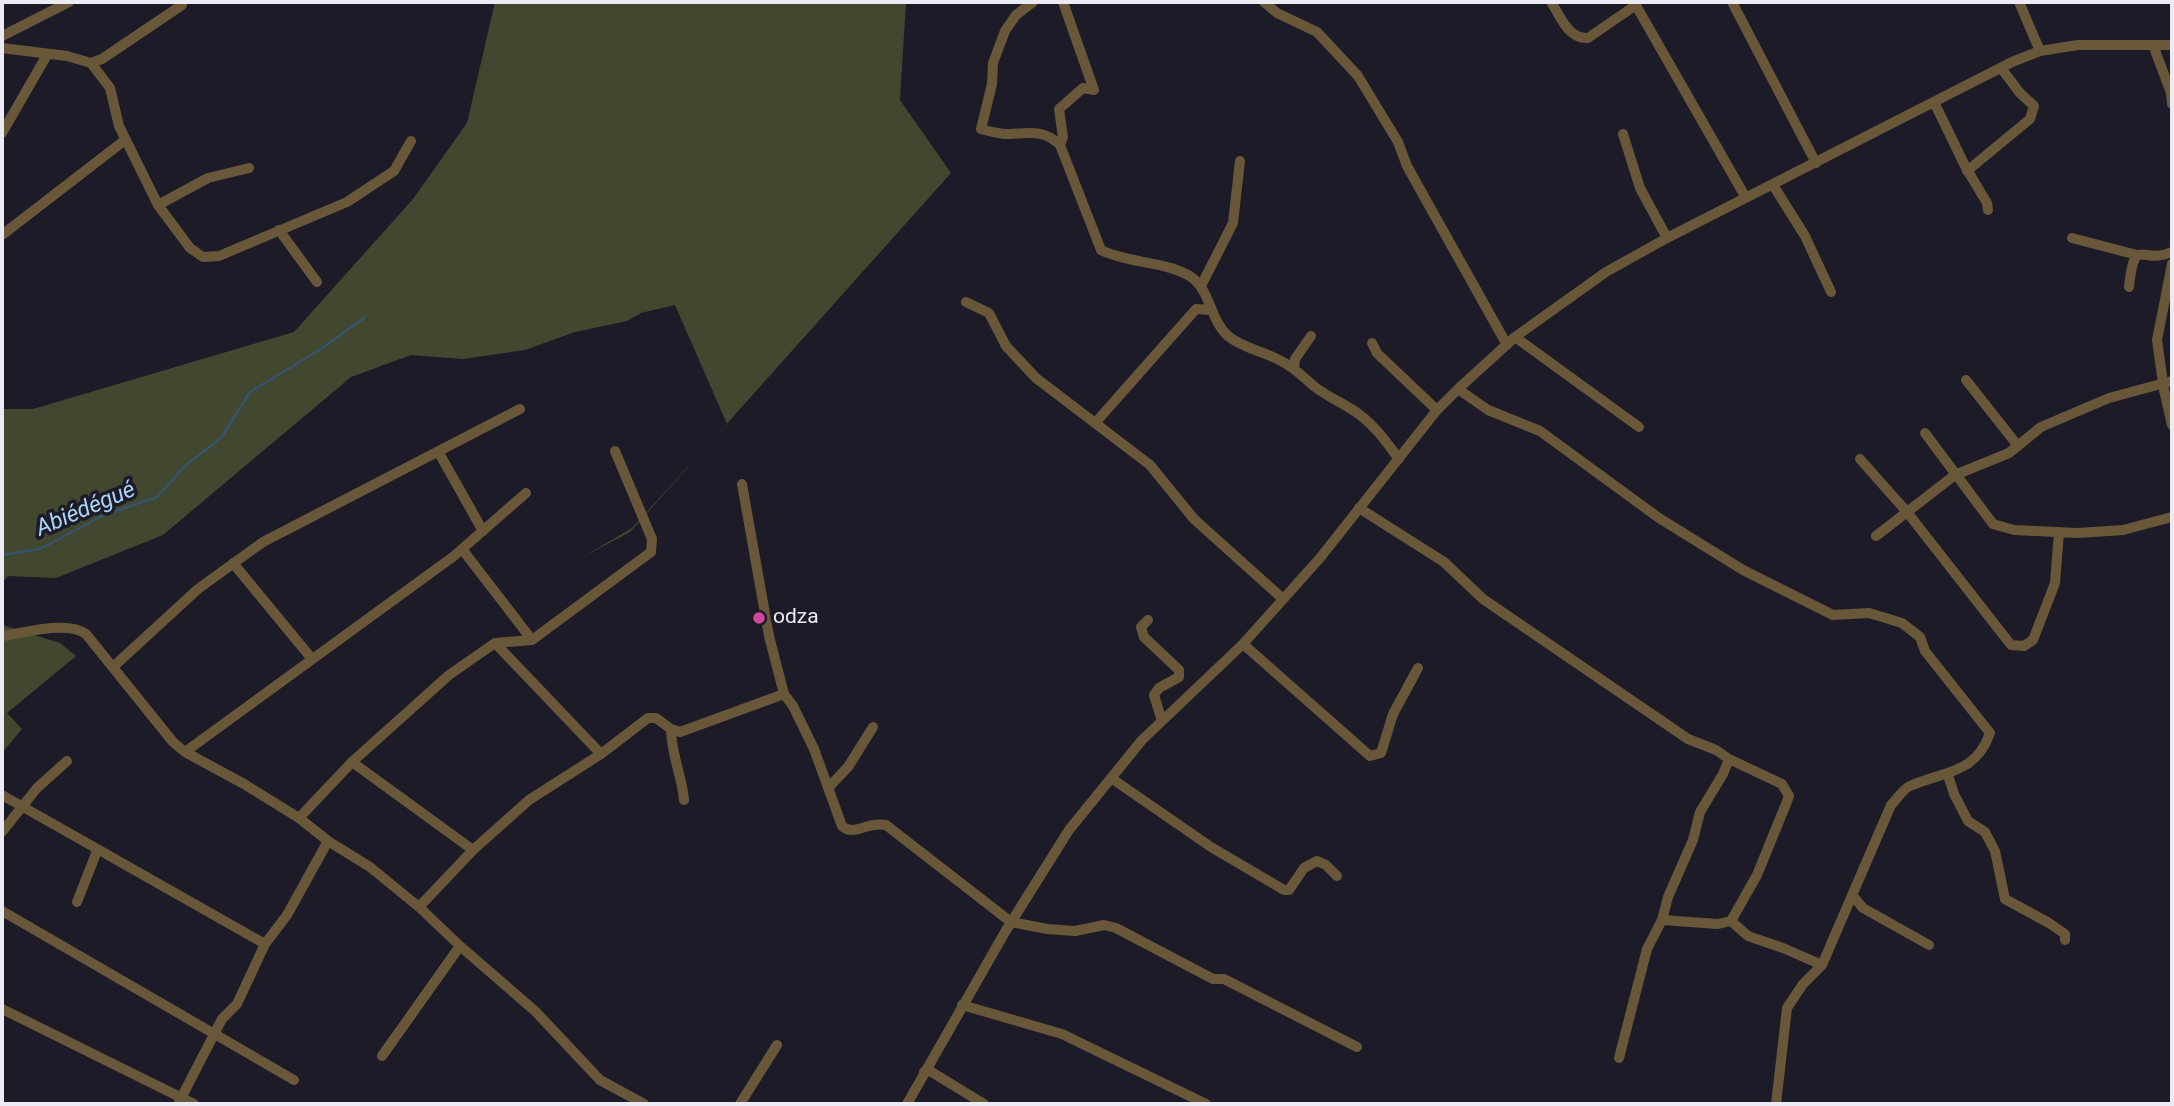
<!DOCTYPE html>
<meta charset="utf-8">
<style>
body{margin:0}
#map{position:relative;width:2174px;height:1106px;overflow:hidden;background:#1d1b27;font-family:Roboto,sans-serif}
canvas{display:block}
.frame{position:absolute;inset:0;border:4px solid #ecebf3;pointer-events:none}
</style>
<div id="map">
<canvas width="2174" height="1106"></canvas>
<div class="frame"></div>
</div>
<script>
const g = document.querySelector('canvas').getContext('2d');
g.lineJoin = 'round';
function fillPath(path, color) {
  g.fillStyle = color;
  g.fill(path, 'evenodd');
}
function stroke(path, color, width, dash) {
  g.strokeStyle = color;
  g.lineWidth = width;
  g.lineCap = dash ? 'butt' : 'round';
  g.setLineDash(dash || []);
  g.stroke(path);
}
function drawText(font, color, halo, rows, align = 'center') {
  g.font = font + ' Roboto,sans-serif';
  g.lineWidth = 7;
  g.setLineDash([]);
  g.textBaseline = 'middle';
  g.strokeStyle = halo;
  g.fillStyle = color;
  for (const [text, x, y, turn = 0] of rows) {
    g.save();
    g.translate(x, y);
    g.rotate((+turn || 0) * Math.PI / 180);
    g.textAlign = isNaN(turn) ? turn : align;
    if (halo) g.strokeText(text, 0, 0);
    g.fillText(text, 0, 0);
    g.restore();
  }
}
fillPath(new Path2D(`
 M495 2H906L900 100 951 173 630 532 583 557 632 528 727 424 675 305 641 313 627 321 575 332 525 350 463 359 411 355 351 377 163 535 56 578 8 576 2 583V409H33L294 332 413 199 467 123Z
 M2 625 60 643 76 656 7 713 22 729 2 753Z`), '#41482f');
stroke(new Path2D(`
 M2 555 40 549 104 515 157 497 186 465 221 438 250 392 321 349 364 318`), '#36556c', 2.5);
stroke(new Path2D(`
 M1033 2 1016 15 1005 31 993 63 992 84 981 129C988 131 996 133 1004 134 1027 134 1043 128 1060 145
 M1063 2 1094 90
 M1264 2 1277 13 1317 32 1358 76 1398 142 1407 166 1507 345
 M1551 2C1561 17 1568 39 1588 38L1636 5
 M1634 2 1746 198
 M1732 2 1816 163
 M2019 2 2040 51
 M2 36 69 2
 M2153 45 2171 93 2172 104
 M2 48 67 56 91 63 102 59 182 5 179 2
 M91 63 110 88 119 126 158 205 190 248 203 257 219 256 347 202 394 171 411 141
 M1094 90 1083 88 1059 109 1063 137 1060 145 1101 250C1127 263 1162 261 1188 275 1211 288 1209 319 1228 336 1244 349 1264 351 1281 361 1294 367 1304 378 1315 387 1329 398 1346 404 1360 415 1376 427 1387 443 1399 459
 M1934 102 1966 168 1987 203 1988 210
 M2 133 47 55
 M1623 134 1640 188 1667 238
 M1967 171 2030 119 2034 106 2020 93 2001 68
 M1773 185 1805 236 1831 292
 M158 205 208 178 249 168
 M279 230 317 282
 M2 235 125 140
 M2072 238 2137 255
 M2172 264 2157 340 2164 390 2172 425
 M1201 286 1233 223 1240 161
 M2129 287C2135 233 2141 266 2172 252
 M966 302 989 313 1006 346 1036 378 1150 465 1194 519 1283 599
 M1515 337 1639 427
 M1372 343 1377 353 1437 410
 M1294 369 1295 359 1311 336
 M1966 380 2018 446
 M1458 389 1488 410 1540 431 1659 518 1743 570 1833 615 1869 613 1902 623 1920 637 1925 651 1990 733C1976 774 1944 771 1910 786 1903 789 1897 799 1891 805L1822 965 1803 984 1787 1008 1776 1104
 M1096 422 1196 309 1211 310
 M1925 433 1993 524 2014 530 2078 533 2123 530 2172 517
 M439 453 483 531
 M1860 459 1907 512 2011 645 2024 646 2033 640 2055 583 2059 532
 M742 484 769 636 784 694 793 706 814 749 842 826C854 837 867 821 886 825L1011 922 1047 929 1075 931 1104 925 1116 928 1213 979H1224L1357 1047
 M1359 508 1444 562 1483 599 1688 739 1716 750 1729 759 1782 784 1789 796 1786 804 1757 875 1731 921
 M1876 536 1955 475 2009 453 2041 427 2109 398 2172 381
 M462 549 532 640
 M233 563 312 659
 M1148 620 1141 627 1144 637 1179 670V677L1159 688 1154 695 1162 721
 M2 636C25 633 67 620 86 634L173 742 185 752 244 784 299 818 328 841 370 867 419 907 460 946 535 1011 600 1080 644 1104
 M495 643 601 754
 M1243 644 1370 756 1381 753 1393 714 1418 668
 M113 667 198 589 263 542 520 409
 M671 729C671 754 682 776 684 800
 M185 752 454 556 526 493
 M352 762 473 850
 M1948 775 1954 794 1968 821 1985 832 1995 851 2005 899 2049 923 2065 934V940
 M1111 778 1211 847 1284 890H1289L1304 868 1317 861 1326 865 1337 876
 M828 788 848 767 873 727
 M2 795 265 944 287 915 328 841
 M299 818 352 762 449 675 495 643 532 640 651 552 652 539 615 451
 M2 832 37 788 67 761
 M1852 895 1863 908 1929 945
 M77 902 97 851
 M419 907 473 850 529 800 601 754 648 718H656L671 729 680 732 784 694
 M2 911 294 1080
 M1662 920 1718 924 1731 921 1748 936 1783 948 1822 965
 M962 1005 1062 1034 1206 1104
 M2 1009 194 1104
 M382 1056 460 946
 M1619 1058 1647 949 1662 920 1668 897 1693 840 1700 812 1723 774 1729 759
 M924 1072 930 1071 984 1104
 M178 1104 222 1019 237 1004 265 944
 M740 1104 777 1045
 M907 1104 1005 932 1069 830 1142 740 1243 644 1320 558 1437 410 1458 389 1515 337 1606 272 1667 238 2012 62 2040 51 2078 45H2172`), '#685839', 10);
for (const [x, y, r, color] of [
 [759,618,7,"#d1479c"]
]) {
  const dot = new Path2D();
  dot.arc(x, y, r, 0, 2 * Math.PI);
  g.fillStyle = color;
  g.fill(dot);
  stroke(dot, '#1d1b27', 2.5);
}
drawText('21px', '#ecebf3', '#1d1b27', [
 ["odza",773,618]
], 'left');
drawText('italic 23px', '#a9d5f7', '#1d1b27', [
 ["Abiédégué",86,510,-23]
]);
</script>
